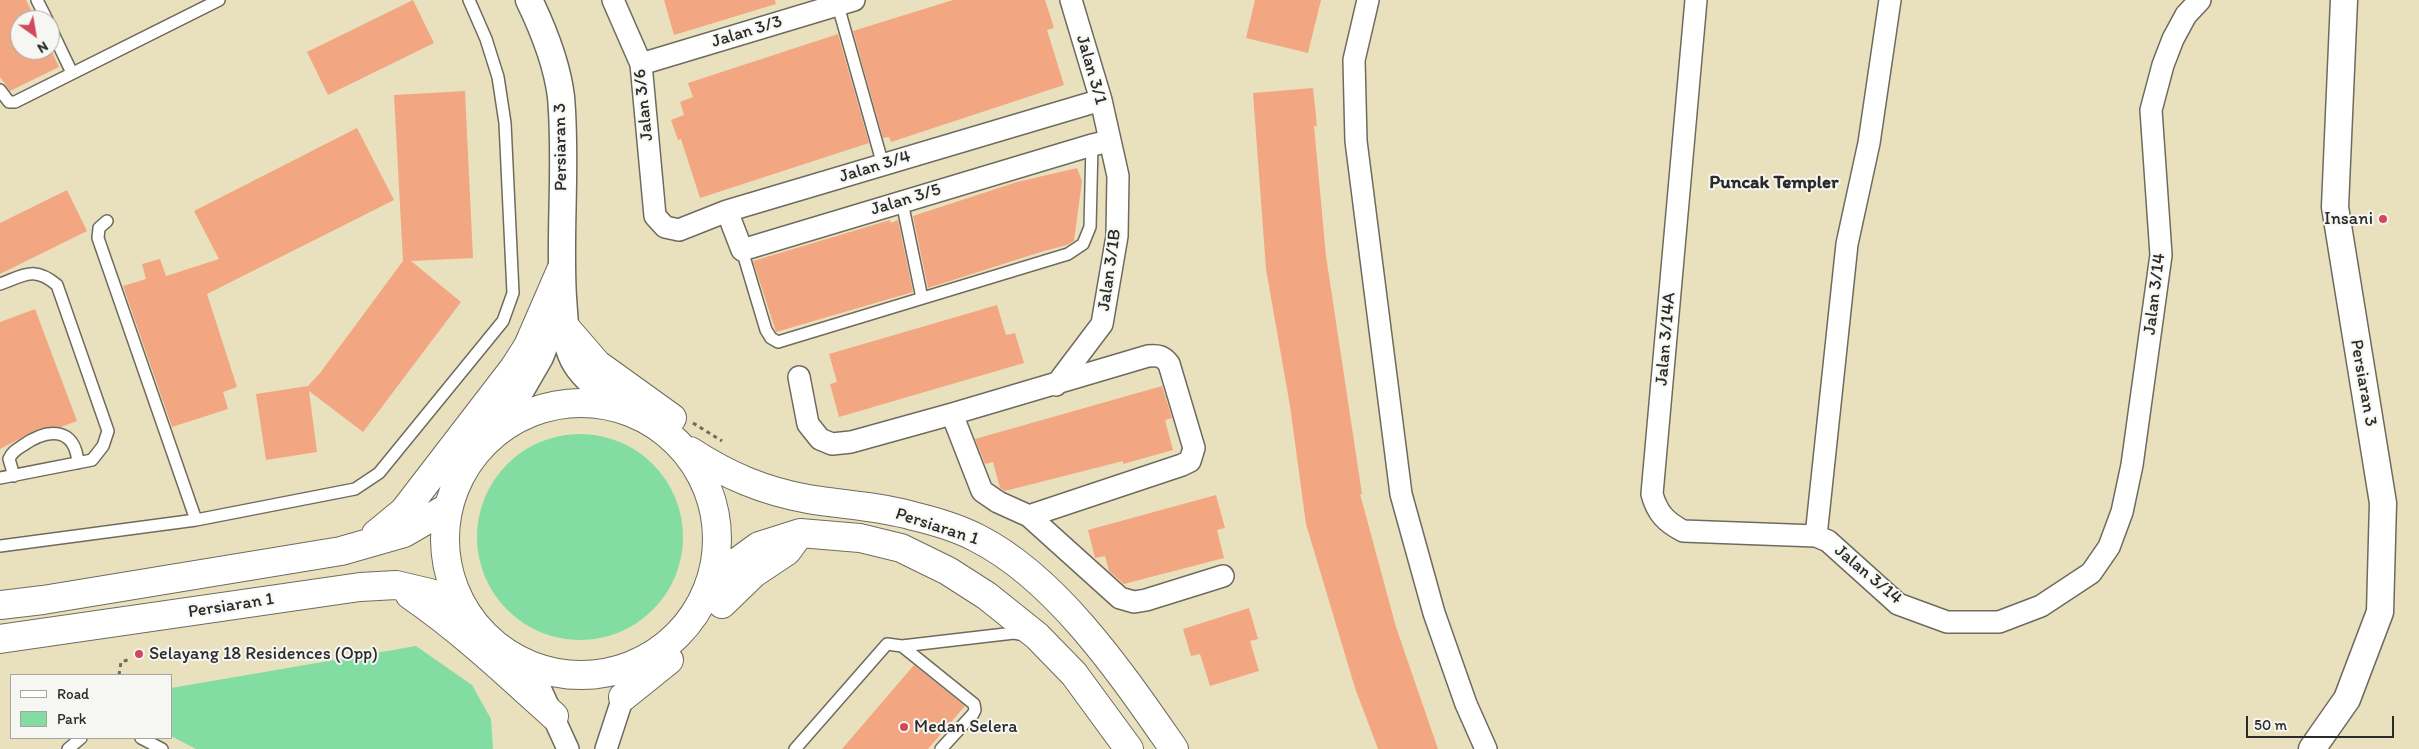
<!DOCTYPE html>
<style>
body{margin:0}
#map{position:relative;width:2419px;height:749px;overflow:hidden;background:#e9e1bd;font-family:Itim,sans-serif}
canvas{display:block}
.legend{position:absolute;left:10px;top:674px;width:162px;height:65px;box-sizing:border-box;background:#f6f6f2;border:1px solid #a5a5a2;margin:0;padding:6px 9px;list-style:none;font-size:15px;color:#2b2b2b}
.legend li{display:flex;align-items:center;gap:10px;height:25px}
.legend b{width:25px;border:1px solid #a5a5a2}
.north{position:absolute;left:10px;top:10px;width:50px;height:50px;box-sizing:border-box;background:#f6f6f2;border:1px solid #a5a5a2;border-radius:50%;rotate:148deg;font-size:14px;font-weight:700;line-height:20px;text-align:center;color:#2b2b2b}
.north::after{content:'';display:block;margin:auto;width:18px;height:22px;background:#d1495b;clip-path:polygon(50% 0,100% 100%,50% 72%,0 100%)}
.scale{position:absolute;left:2246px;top:716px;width:148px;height:22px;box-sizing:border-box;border:2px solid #2b2b2b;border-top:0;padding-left:6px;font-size:15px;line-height:18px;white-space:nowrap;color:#2b2b2b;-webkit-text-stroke:4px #f6f6f2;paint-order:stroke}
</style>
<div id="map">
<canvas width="2419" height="749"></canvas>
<ul class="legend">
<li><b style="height:6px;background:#fff"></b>Road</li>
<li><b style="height:14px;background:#83dca2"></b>Park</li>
</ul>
<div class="north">N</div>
<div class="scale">50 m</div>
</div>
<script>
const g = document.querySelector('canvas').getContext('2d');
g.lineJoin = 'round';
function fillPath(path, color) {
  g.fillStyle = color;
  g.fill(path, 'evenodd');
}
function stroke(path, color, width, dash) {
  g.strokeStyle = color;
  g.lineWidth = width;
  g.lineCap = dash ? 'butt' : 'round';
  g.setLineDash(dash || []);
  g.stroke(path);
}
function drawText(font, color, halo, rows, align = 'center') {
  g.font = font + ' Itim,sans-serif';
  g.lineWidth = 4;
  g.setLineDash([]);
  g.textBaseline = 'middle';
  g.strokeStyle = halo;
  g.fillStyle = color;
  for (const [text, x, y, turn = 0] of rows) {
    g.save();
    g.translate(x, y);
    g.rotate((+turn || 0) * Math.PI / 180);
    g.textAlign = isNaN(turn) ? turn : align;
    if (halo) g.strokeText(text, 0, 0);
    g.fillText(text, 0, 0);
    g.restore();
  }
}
fillPath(new Path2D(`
 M477 537a103 103 0 1 1 206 0a103 103 0 1 1-206 0Z
 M416 646 472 685 491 719 493 749H196L171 736V688Z`), '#83dca2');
fillPath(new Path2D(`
 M0 0H26L36 20H20V50H51L59 67 10 91 0 77Z
 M413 0 434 43 328 95 307 52Z
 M664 0H775L776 4 674 35Z
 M953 0H1045L1054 28 1047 30 1064 85 891 142 889 137 883 138 853 31Z
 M1255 0H1321L1308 53 1246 38Z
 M838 34 869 143 700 198 681 139 678 140 671 120 684 115 680 102 693 97 688 83Z
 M1313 88 1317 126H1314L1326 256 1362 494H1360L1396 627 1438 749H1378L1355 688 1306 524 1290 406 1266 269 1253 93Z
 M465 91 473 258 411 261 461 302 363 432 309 391 317 452 266 460 256 394 308 386 320 373 403 261 394 95Z
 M357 128 394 200 207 294 237 387 223 392 228 409 172 427 123 286 146 279 142 264 160 259 166 276 219 259 194 211Z
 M1077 168 1082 181 1074 241 1067 245 1044 251 928 288 913 216 1017 182Z
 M67 190 87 231 0 274V223Z
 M890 220 891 223 898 220 913 292 776 332 753 261Z
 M997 305 1006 335 1015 333 1024 363 839 417 830 384 837 382 829 354Z
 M35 309 77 421 61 427 38 429 0 449V322Z
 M1162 386 1172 418 1165 420 1173 450 1123 464V461L1005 491 1000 488 993 462 985 464 975 439Z
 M1216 495 1225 528 1217 530 1224 558 1124 584 1109 571 1105 556 1095 558 1088 530Z
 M1249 608 1258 639 1250 641 1259 671 1210 686 1200 654 1191 656 1183 629Z
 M914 665 965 706 928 749H842Z`), '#f2a782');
const service = new Path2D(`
 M37 0 47 20
 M837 2 883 165
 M50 27 72 73
 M0 90 9 102H15L219 0
 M902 202 922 298
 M107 221 99 228 98 238 196 520
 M742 250 766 330 771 338 778 342 1068 254 1083 244 1090 227 1092 145
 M0 284C25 275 34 266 57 285L108 431 103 446 92 460 0 478
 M14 476 9 459C12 452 16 450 22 446 47 428 75 426 78 463
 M0 546 196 520 355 489 379 473 503 321 513 293 505 123 498 77 486 39 469 0
 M902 646 974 704 975 710 973 714 941 749
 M141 738 162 749
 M68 749 81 738
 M795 749 887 644 902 646 1014 633 1025 635`);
const minor = new Path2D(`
 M613 0 641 64 655 216 665 227 679 230 727 211 1101 100
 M1368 0 1354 60 1356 141 1401 494 1434 613 1466 704 1486 749
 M1696 0 1652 494C1657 513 1666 522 1683 531L1816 536 1828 541 1898 604 1947 622H1999L2041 606 2091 573 2109 547 2122 512 2132 465 2161 255 2151 110 2163 65 2173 39 2186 15 2200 0
 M641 64 854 0
 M727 211 742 250 1092 145 1110 141
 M799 377 808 424 820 439 832 444 851 442 952 414 1148 356C1158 355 1163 356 1169 364L1194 448 1190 461 1182 465 1029 516
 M1056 385 1102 324 1117 236 1118 176 1101 100 1071 0
 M952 414 982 491 998 502 1029 516 1120 598 1134 602 1146 600 1223 576
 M1816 536 1847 244 1869 143 1890 0
 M530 666 568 749
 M606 749 623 697 645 660`);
const tertiary = new Path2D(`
 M529 0C544 31 557 63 561 97 567 164 559 231 563 298 565 319 564 346 576 364 588 383 610 396 627 410
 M496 433 540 357 561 305
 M2312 749 2347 699 2380 612 2383 503 2335 207 2344 0`);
const secondary = new Path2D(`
 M565 327 597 364 672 418
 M445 539a136 136 0 1 1 272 0a136 136 0 1 1-272 0Z
 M690 451C728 476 764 491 808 499 843 505 879 506 913 516 934 521 958 528 977 538 1058 579 1123 676 1174 749
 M376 534 404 511 514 368 528 346 561 270
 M410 595C461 630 508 674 554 716
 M709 595 737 562 759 546 800 533 860 538 901 548 948 571 987 596 1037 636 1074 674 1129 749
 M722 604 754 573 787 551 798 536
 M0 605 43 600 341 551 404 533 447 508
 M0 639 360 587 396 585 430 593 460 604
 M623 697 669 660`);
stroke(service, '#6e6b5e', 14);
stroke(minor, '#6e6b5e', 24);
stroke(tertiary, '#6e6b5e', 29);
stroke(secondary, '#6e6b5e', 30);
stroke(new Path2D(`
 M693 423 722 441
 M119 675 121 662 131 659`), '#6e6b5e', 3, [4, 4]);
stroke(service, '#fff', 11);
stroke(minor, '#fff', 21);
stroke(tertiary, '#fff', 26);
stroke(secondary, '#fff', 28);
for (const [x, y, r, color] of [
 [2383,219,5,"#d1495b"],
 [139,654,5,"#d1495b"],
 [904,727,5,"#d1495b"]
]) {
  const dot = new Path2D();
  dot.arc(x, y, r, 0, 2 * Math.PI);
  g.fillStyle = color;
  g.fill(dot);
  stroke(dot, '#f6f6f2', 2);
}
drawText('18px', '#2b2b2b', '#f6f6f2', [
 ["Jalan 3/3",747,32,-17],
 ["Jalan 3/1",1091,70,74],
 ["Jalan 3/6",644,105,-96],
 ["Persiaran 3",561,147,-91],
 ["Jalan 3/4",875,167,-17],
 ["Jalan 3/5",906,200,-17],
 ["Jalan 3/1B",1110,270,-82],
 ["Jalan 3/14",2155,294,-83],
 ["Jalan 3/14A",1666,339,-85],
 ["Persiaran 3",2363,383,80],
 ["Persiaran 1",937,527,18],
 ["Jalan 3/14",1868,575,40],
 ["Persiaran 1",231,606,-9]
]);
drawText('18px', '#2b2b2b', '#f6f6f2', [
 ["Insani",2373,219,"right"],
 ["Selayang 18 Residences (Opp)",149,654],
 ["Medan Selera",914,727]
], 'left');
drawText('bold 19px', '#2b2b2b', '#f6f6f2', [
 ["Puncak Templer",1774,183]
]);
</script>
